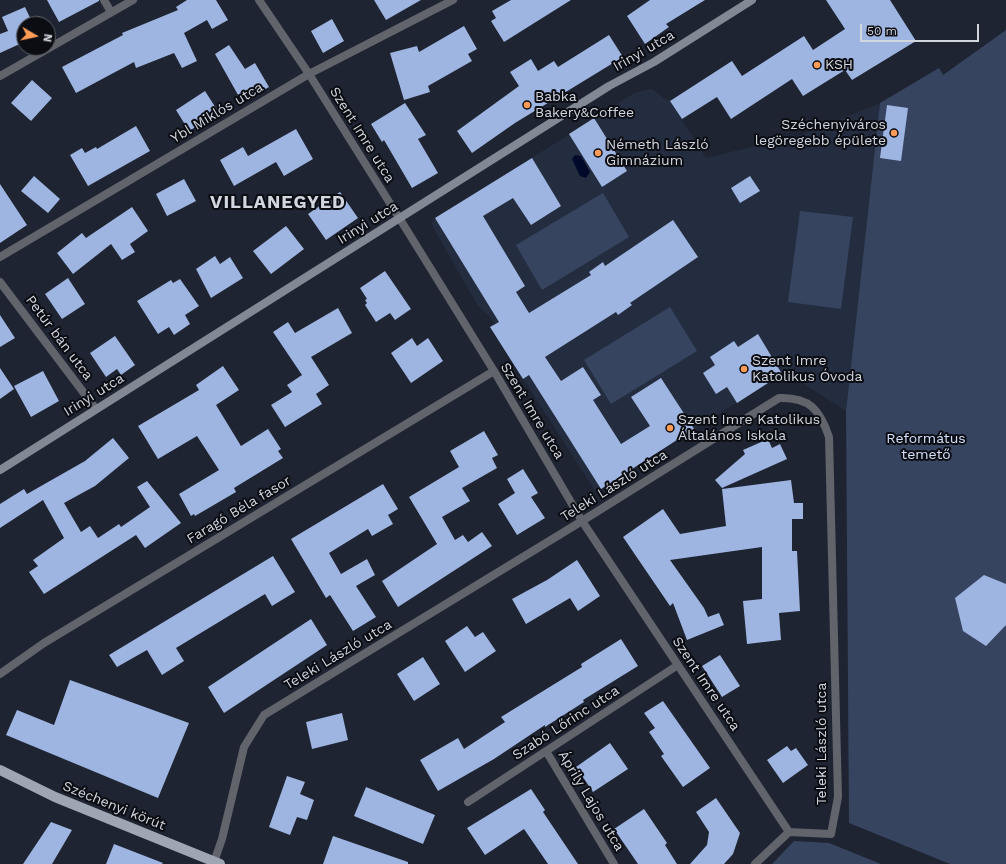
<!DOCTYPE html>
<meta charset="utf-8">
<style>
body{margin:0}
#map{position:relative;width:1006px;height:864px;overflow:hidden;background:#1e2431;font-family:"Work Sans",sans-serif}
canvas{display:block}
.north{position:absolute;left:16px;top:16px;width:40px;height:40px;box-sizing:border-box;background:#0b0d13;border:1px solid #5b5d65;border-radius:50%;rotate:99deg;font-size:11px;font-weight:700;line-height:16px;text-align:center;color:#d2d6df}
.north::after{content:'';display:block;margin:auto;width:14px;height:18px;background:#fe9c57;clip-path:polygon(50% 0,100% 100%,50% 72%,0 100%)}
.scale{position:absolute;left:860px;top:24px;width:119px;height:18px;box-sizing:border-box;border:2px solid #d2d6df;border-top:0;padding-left:5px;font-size:12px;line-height:14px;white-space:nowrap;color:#d2d6df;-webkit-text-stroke:3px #0b0d13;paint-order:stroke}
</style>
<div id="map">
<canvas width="1006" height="864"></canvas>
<div class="north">N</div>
<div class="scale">50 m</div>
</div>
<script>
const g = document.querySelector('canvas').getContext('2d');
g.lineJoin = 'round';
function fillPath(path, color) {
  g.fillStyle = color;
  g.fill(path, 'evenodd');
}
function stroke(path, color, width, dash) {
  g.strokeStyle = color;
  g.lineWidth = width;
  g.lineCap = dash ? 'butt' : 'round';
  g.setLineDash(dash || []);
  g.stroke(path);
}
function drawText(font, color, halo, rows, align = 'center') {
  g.font = font + ' "Work Sans",sans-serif';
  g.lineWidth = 4;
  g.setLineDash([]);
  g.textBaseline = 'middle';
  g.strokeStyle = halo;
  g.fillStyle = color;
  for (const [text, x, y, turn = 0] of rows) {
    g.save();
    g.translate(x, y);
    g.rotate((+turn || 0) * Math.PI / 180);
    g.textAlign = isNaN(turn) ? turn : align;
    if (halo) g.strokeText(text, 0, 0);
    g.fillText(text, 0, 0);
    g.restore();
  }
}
fillPath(new Path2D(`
 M652 89 665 99 670 101 706 158 801 135 880 103 846 411 799 381 789 370 595 491 490 327 495 324 490 317 478 306 431 224 435 219 636 92Z`), '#242d3f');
fillPath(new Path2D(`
 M1006 30V864H950L849 823 846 411 880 103 939 68 943 75Z
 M603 193 629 237 542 290 516 245Z
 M800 211 853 217 841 309 788 302Z
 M670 307 697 351 611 404 584 360Z
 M794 841 829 843 881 864H772Z`), '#374460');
fillPath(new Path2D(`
 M575 155 581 156 590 172 586 178 580 176 572 159Z`), '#01092a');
fillPath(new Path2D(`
 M47 0H99V1L59 22Z
 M187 0H216L228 20 212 29 207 20 184 33 197 61 182 68 174 53 136 68 134 62 76 93 62 67 123 35 122 33 178 10 176 7Z
 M374 0H421L386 20Z
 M511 0H571L504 42 491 21 496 18 492 11Z
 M650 0H705L666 24 669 27 645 44 627 16Z
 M826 0H890L916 41 852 80 845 70 803 96 792 79 731 119 717 97 682 119 670 101 732 61 742 76 804 36 813 50 845 29Z
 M25 7 33 24H24V42L0 53V34L8 31 2 17Z
 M332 19 344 41 323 53 311 31Z
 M464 26 477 49 468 54 472 61 428 86 430 92 404 100 390 53 417 46 419 52Z
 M609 35 623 57 515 123 472 153 457 131 519 86 510 72 531 59 538 71 554 61 558 67Z
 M229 45 245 69 255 63 269 87 242 102 215 54Z
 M32 80 52 98 31 121 11 103Z
 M205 91 219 113 189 131 176 110Z
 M405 103 426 135 418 139 438 173 412 188 384 140 382 142 371 124Z
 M887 105 908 108 901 161 880 158Z
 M594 118 627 171 602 187 569 134Z
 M136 126 150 151 88 186 70 155 82 148 85 153 96 147 97 149Z
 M296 129 313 159 284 176 276 162 234 186 220 160 243 147 248 156Z
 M532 158 561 206 531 225 513 198 483 216 525 286 516 292 529 313 591 275 589 272 603 262 605 266 673 220 698 257 630 303 632 305 618 315 616 312 545 357 561 381 583 367 601 395 593 400 621 444 650 426 631 397 661 378 694 429 601 489 529 375 523 379 490 327 499 322 435 218Z
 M34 176 60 199 48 213 21 191Z
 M750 176 760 191 740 203 731 188Z
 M184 179 196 201 167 216 156 194Z
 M0 184 27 225 0 243Z
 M340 192 358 218 326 240 308 214Z
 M132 207 148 231 130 244 135 252 122 260 111 244 73 274 57 253 82 233 86 238Z
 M286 226 304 249 271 274 253 251Z
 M215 256 220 264 230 257 243 278 211 298 196 269Z
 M385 271 411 309 395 320 390 313 376 322 365 305 367 303 365 300 367 299 360 288Z
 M68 278 85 304 62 319 45 294Z
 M180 279 199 306 185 315 190 324 174 335 169 327 158 334 137 301 171 280 173 283Z
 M338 308 352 333 311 357 329 385 316 394 322 404 285 427 271 405 292 392 287 385 302 375 273 332 288 322 295 333Z
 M0 315 15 338 0 347Z
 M758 334 782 374 737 403 727 387 716 394 703 373 715 365 710 357 734 341 738 347Z
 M115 336 135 365 121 375 117 369 106 377 90 353Z
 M412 338 417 346 428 338 443 361 411 383 391 353Z
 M223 366 239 390 216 405 241 446 268 429 281 449 278 451 283 458 234 488 236 492 195 516 194 514 191 516 179 494 219 470 197 436 158 459 138 426 199 390 196 385Z
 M0 368 14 389 0 399Z
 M43 371 59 401 31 417 14 386Z
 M484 431 498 455 492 458 497 468 462 488 470 501 442 517 455 540 463 535 468 542 482 532 492 546 398 607 382 581 437 544 409 497 459 467 450 451Z
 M113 438 129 458 95 486 64 503 81 532 90 526 98 538 119 524 121 527 150 507 137 487 147 481 181 523 145 548 136 535 44 594 29 572 38 566 33 560 64 538 43 500 0 528V504L24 489 27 494 85 461Z
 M768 439 772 448 780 444 787 459 722 488 715 480 745 454 743 450Z
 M523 469 538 493 531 497 545 518 517 535 498 504 515 493 507 479Z
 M791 480 794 503H803V519H792V551H797L800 611 779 613 781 640 747 644 743 601 762 599V547L670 560 704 608 708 617 719 613 724 625 687 640 673 603 670 606 623 537 663 509 680 534 726 526 722 489Z
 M383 484 398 509 388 515 393 524 372 536 368 529 329 553 341 574 367 559 375 575 356 586 376 617 353 631 330 595 326 598 291 539Z
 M273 556 295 592 272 606 265 594 176 648 184 661 162 675 147 650 117 667 109 655Z
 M577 560 600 596 578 611 570 598 526 624 512 599 547 580Z
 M984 575 1006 584V625L986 646 963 631 955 598Z
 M311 619 327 645 224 713 208 687Z
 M467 626 475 637 483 632 496 651 465 672 445 641Z
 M621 639 638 666 583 700 584 702 545 727V725L494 759 438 791 420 760 458 738 464 749 505 722 501 717 582 667 581 664Z
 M720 655 740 686 722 697 702 666Z
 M423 657 440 684 414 701 397 674Z
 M70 680 189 723 158 798 6 735 17 710 54 725Z
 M663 701 710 768 683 787 661 756 664 754 649 732 655 728 644 713Z
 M342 713 348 740 312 749 306 722Z
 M610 743 628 769 593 792 576 767Z
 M787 746 791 751 796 748 808 765 783 783 767 760Z
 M287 776 305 782 300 794 314 800 307 820 297 817 290 835 269 827Z
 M366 787 435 815 423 844 354 816Z
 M531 789 545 810 543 812 578 864H548L524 829 485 855 467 828Z
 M716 798 740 833 733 854 724 864H690L707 845 709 832 696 812Z
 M644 809 667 843 665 845 677 864H638L614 829Z
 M51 822 72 830 52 864H23Z
 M333 836 408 862V864H323Z
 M114 844 163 863 162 864H106Z`), '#9eb4e1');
stroke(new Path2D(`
 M104 0 111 12
 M259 0 309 74 408 232 494 371 582 521 789 832
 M0 76 133 0
 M0 257 309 74 453 0
 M0 282 96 409
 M0 674 44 643 494 371
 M546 751 614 864
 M468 802 678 665
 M214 862 222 839 244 747 264 715 582 521 779 398C810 397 820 410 829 437L838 797 831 834 789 832 755 864`), '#61646b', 8);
stroke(new Path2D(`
 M0 470 609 86 654 62 752 0`), '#838994', 8);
stroke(new Path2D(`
 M0 770 55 797 220 864`), '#9ea5b3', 10);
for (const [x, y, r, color] of [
 [817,65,4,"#fe9c57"],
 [527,105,4,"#fe9c57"],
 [894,133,4,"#fe9c57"],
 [598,153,4,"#fe9c57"],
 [744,369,4,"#fe9c57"],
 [670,428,4,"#fe9c57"]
]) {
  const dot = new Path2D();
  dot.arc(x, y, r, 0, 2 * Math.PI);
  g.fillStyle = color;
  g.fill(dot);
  stroke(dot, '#0b0d13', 1.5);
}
drawText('14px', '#d2d6df', '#0b0d13', [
 ["Irinyi utca",644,51,-30],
 ["Ybl Miklós utca",217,113,-31],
 ["Szent Imre utca",362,135,58],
 ["Irinyi utca",368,223,-32],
 ["Petúr bán utca",59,338,53],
 ["Irinyi utca",94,395,-32],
 ["Szent Imre utca",532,411,59],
 ["Teleki László utca",614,486,-32],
 ["Faragó Béla fasor",239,510,-31],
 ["Teleki László utca",338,655,-31],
 ["Szent Imre utca",706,684,56],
 ["Szabó Lőrinc utca",566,723,-33],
 ["Teleki László utca",822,744,-90],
 ["Áprily Lajos utca",591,801,59],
 ["Széchenyi körút",114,806,22]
]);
drawText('14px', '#d2d6df', '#0b0d13', [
 ["KSH",825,65],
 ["Babka",535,97],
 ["Bakery&Coffee",535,113],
 ["Széchenyiváros",886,125,"right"],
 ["legöregebb épülete",886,141,"right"],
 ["Németh László",606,145],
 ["Gimnázium",606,161],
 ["Szent Imre",752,361],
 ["Katolikus Óvoda",752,377],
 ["Szent Imre Katolikus",678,420],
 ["Általános Iskola",678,436]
], 'left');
drawText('14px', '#d4e2fd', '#0b0d13', [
 ["Református",926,439],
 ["temető",926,455]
]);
g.letterSpacing = '1px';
drawText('bold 18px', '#d2d6df', '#0b0d13', [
 ["VILLANEGYED",278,203]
]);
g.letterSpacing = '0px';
</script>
